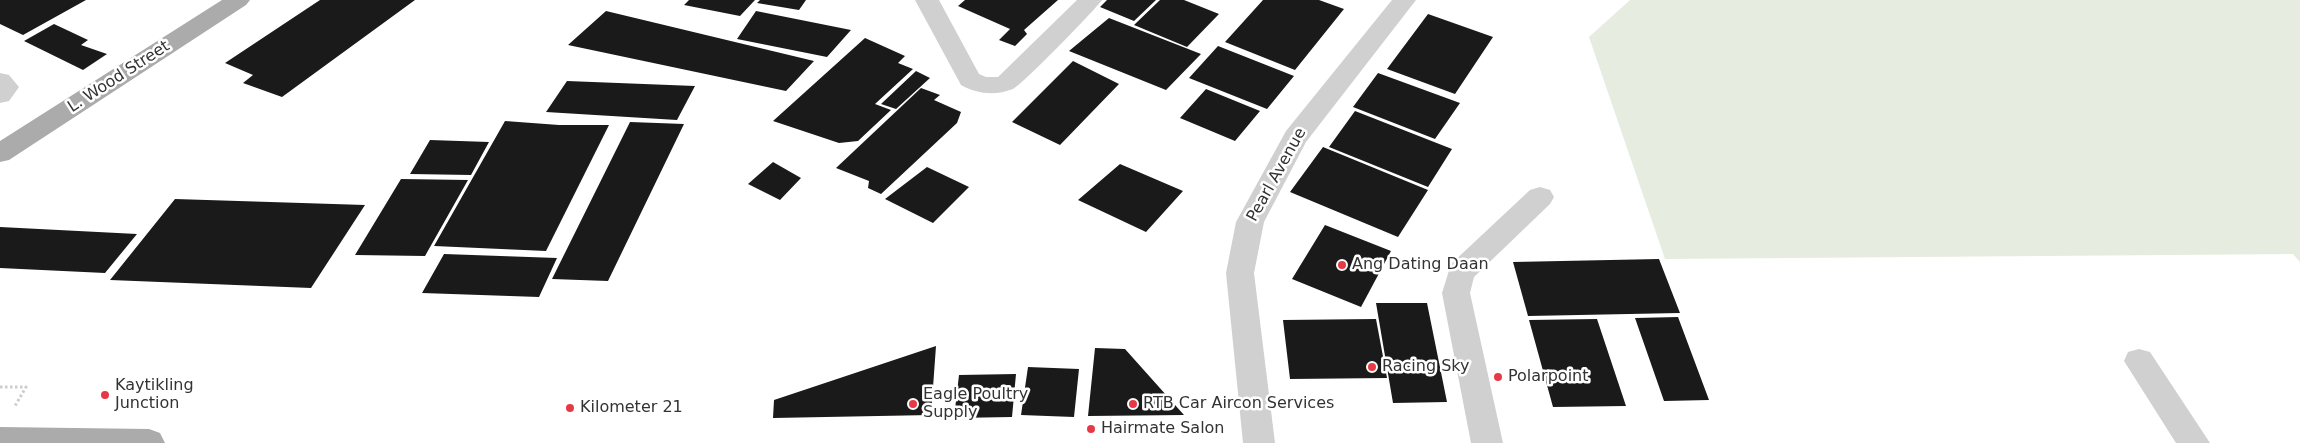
<!DOCTYPE html>
<style>
body{margin:0}
canvas{display:block;background:#fff}
</style>
<canvas width="2300" height="443"></canvas>
<script>
const g = document.querySelector('canvas').getContext('2d');
g.lineJoin = 'round';
function fillPath(path, color) {
  g.fillStyle = color;
  g.fill(path, 'evenodd');
}
function stroke(path, color, width, dash) {
  g.strokeStyle = color;
  g.lineWidth = width;
  g.lineCap = dash ? 'butt' : 'round';
  g.setLineDash(dash || []);
  g.stroke(path);
}
function drawText(font, color, halo, rows, align = 'center') {
  g.font = font + ' "DejaVu Sans",sans-serif';
  g.lineWidth = 5;
  g.setLineDash([]);
  g.textBaseline = 'middle';
  g.strokeStyle = halo;
  g.fillStyle = color;
  for (const [text, x, y, turn = 0] of rows) {
    g.save();
    g.translate(x, y);
    g.rotate((+turn || 0) * Math.PI / 180);
    g.textAlign = isNaN(turn) ? turn : align;
    if (halo) g.strokeText(text, 0, 0);
    g.fillText(text, 0, 0);
    g.restore();
  }
}
fillPath(new Path2D(`
 M1630 0H2300V262L2293 254 1665 259 1589 37Z`), '#e6ecdf');
fillPath(new Path2D(`
 M0 0H86L23 35 0 24Z
 M320 0H415L282 97 243 83 253 75 225 63Z
 M689 0H755L740 16 684 5Z
 M760 0H806L799 10 757 3Z
 M965 0H1058L1024 30 1027 34 1015 46 999 40 1010 29 958 6Z
 M1107 0H1156L1134 21 1100 7Z
 M1160 0H1184L1219 14 1187 47 1134 25Z
 M1263 0H1319L1344 9 1295 70 1225 42Z
 M606 11 814 61 786 91 568 45Z
 M756 11 851 30 827 57 737 39Z
 M1428 14 1493 37 1455 94 1387 69Z
 M1109 18 1201 54 1166 90 1069 51Z
 M54 24 88 40 81 45 107 54 83 70 24 41Z
 M865 38 905 56 898 63 913 69 875 104 891 110 858 141 839 143 773 121Z
 M1218 46 1294 76 1267 109 1189 78Z
 M1073 61 1119 84 1060 145 1012 122Z
 M916 71 930 78 896 109 881 104Z
 M1378 73 1460 103 1435 139 1353 107Z
 M567 81 695 86 677 120 546 112Z
 M921 88 940 95 934 100 961 112 957 123 881 194 868 188 869 181 836 168Z
 M1206 89 1260 111 1235 141 1180 118Z
 M1355 111 1452 149 1428 187 1329 147Z
 M505 121 559 125H609L546 251 434 246Z
 M630 122 684 124 608 281 552 279Z
 M430 140 489 142 471 175 410 174Z
 M1323 147 1428 190 1398 237 1290 192Z
 M773 162 801 178 780 200 748 184Z
 M1120 164 1183 191 1146 232 1078 200Z
 M927 167 969 187 933 223 885 199Z
 M401 179 468 180 425 256 355 255Z
 M175 199 365 205 311 288 110 280Z
 M1325 225 1391 251 1361 307 1292 279Z
 M0 227 137 234 105 273 0 268Z
 M444 254 557 258 539 297 422 293Z
 M1659 259 1680 313 1528 316 1513 262Z
 M1376 303H1427L1447 402 1393 403Z
 M1678 317 1709 400 1664 401 1635 318Z
 M1376 319 1387 378 1290 379 1283 320Z
 M1597 319 1626 406 1553 407 1529 320Z
 M936 346 931 415 773 418 774 400Z
 M1095 348 1125 349 1184 415 1088 416Z
 M1028 367 1079 369 1074 417 1021 415Z
 M1016 374 1012 417 954 418 959 375Z`), '#1a1a1a');
stroke(new Path2D(`
 M0 387H26L15 406`), '#cdcdcd', 3, [2.5, 2.5]);
fillPath(new Path2D(`
 M915 0H939L979 74 986 77H998L1077 0H1102C1095 10 1021 86 1013 89 995 96 977 94 961 85Z
 M1392 0H1416L1306 142 1264 222 1254 273 1275 443H1243L1226 273 1236 222 1286 131Z
 M0 73 9 75 19 87 9 101 0 103Z
 M1540 187 1550 190 1554 197 1550 204 1474 277 1470 293 1503 443H1471L1442 293 1451 264 1530 190Z
 M2139 349 2150 352 2210 443H2176L2124 361 2128 352Z`), '#d0d0d0');
fillPath(new Path2D(`
 M222 0H250L246 5 9 160 0 162V141Z
 M0 427 149 429 160 433 165 443H0Z`), '#ababab');
for (const [x, y, r, color] of [
 [1342,265,5,"#e63946"],
 [1372,367,5,"#e63946"],
 [1498,377,5,"#e63946"],
 [105,395,5,"#e63946"],
 [913,404,5,"#e63946"],
 [1133,404,5,"#e63946"],
 [570,408,5,"#e63946"],
 [1091,429,5,"#e63946"]
]) {
  const dot = new Path2D();
  dot.arc(x, y, r, 0, 2 * Math.PI);
  g.fillStyle = color;
  g.fill(dot);
  stroke(dot, '#fff', 2);
}
drawText('16px', '#333', '#fff', [
 ["L. Wood Street",119,77,-33],
 ["Pearl Avenue",1277,175,-61]
]);
drawText('16px', '#333', '#fff', [
 ["Ang Dating Daan",1352,265],
 ["Racing Sky",1382,367],
 ["Polarpoint",1508,377],
 ["Kaytikling",115,386],
 ["Junction",115,404],
 ["Eagle Poultry",923,395],
 ["Supply",923,413],
 ["RTB Car Aircon Services",1143,404],
 ["Kilometer 21",580,408],
 ["Hairmate Salon",1101,429]
], 'left');
</script>
